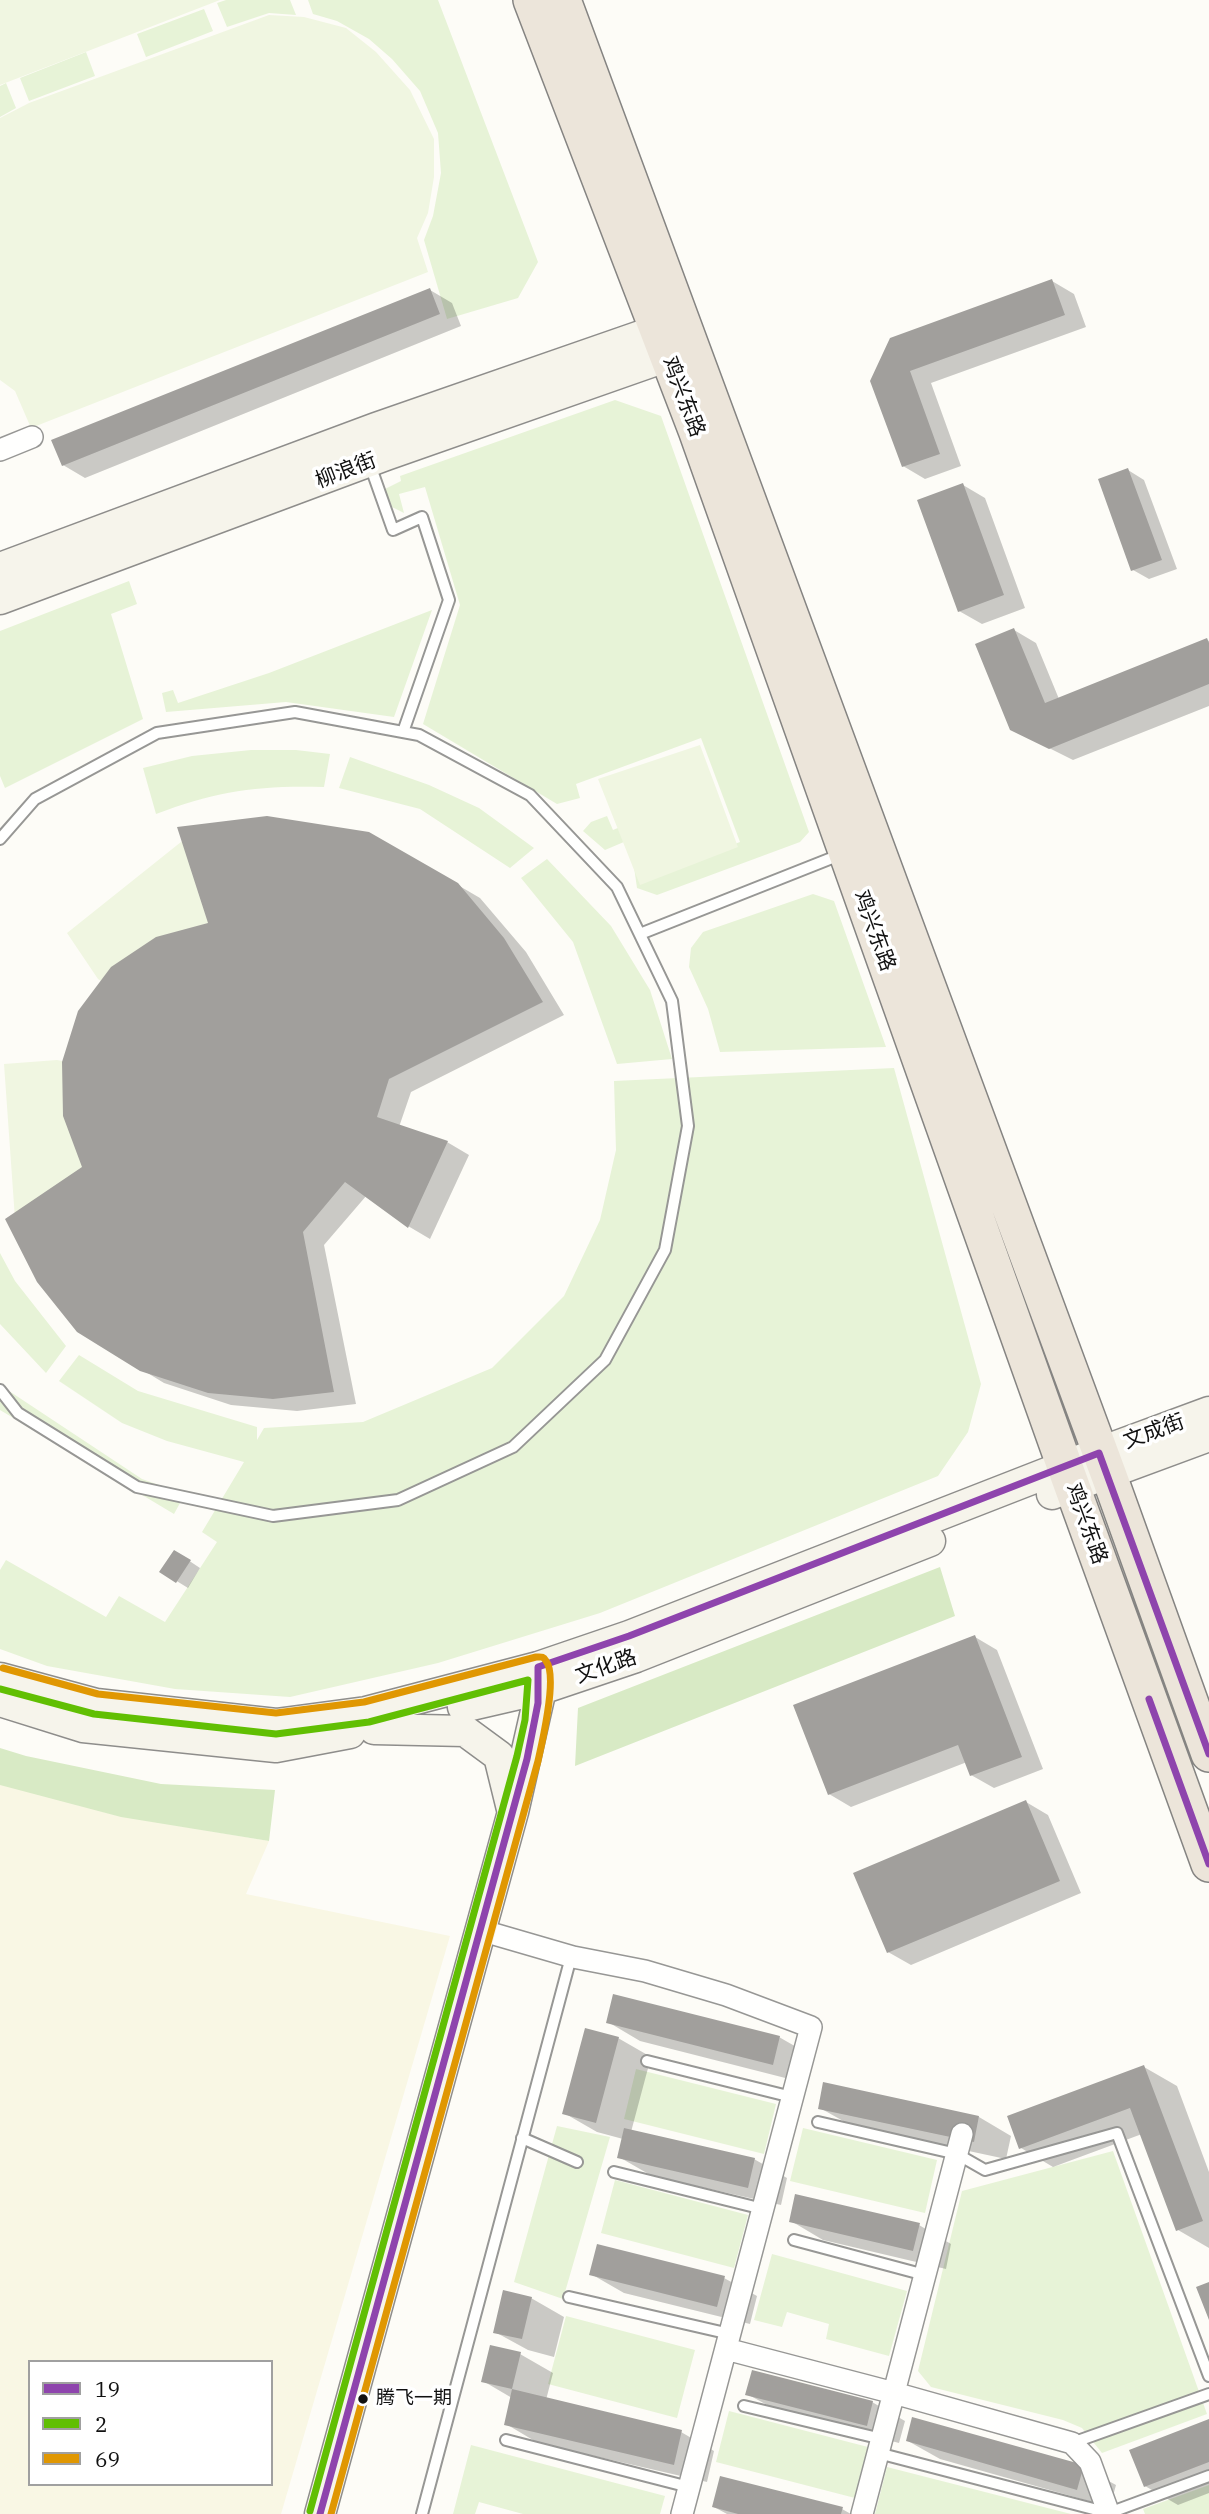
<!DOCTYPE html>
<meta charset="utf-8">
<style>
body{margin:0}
#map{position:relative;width:1209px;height:2514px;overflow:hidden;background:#fdfcf7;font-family:"IBM Plex Serif",serif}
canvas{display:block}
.legend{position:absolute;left:28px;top:2360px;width:245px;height:126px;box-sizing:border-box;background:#fff;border:2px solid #a0a0a0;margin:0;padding:9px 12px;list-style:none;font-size:21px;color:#111}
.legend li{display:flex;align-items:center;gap:14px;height:35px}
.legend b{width:35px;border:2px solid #a0a0a0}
</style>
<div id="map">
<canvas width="1209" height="2514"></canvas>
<ul class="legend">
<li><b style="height:9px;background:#8e44ad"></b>19</li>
<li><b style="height:9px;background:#61bf03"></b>2</li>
<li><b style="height:9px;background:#e09702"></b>69</li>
</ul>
</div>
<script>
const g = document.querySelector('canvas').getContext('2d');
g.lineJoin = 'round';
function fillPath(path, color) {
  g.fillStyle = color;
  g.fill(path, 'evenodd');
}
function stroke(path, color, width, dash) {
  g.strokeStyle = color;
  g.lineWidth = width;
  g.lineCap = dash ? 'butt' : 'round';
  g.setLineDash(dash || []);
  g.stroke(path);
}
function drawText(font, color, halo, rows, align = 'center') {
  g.font = font + ' "IBM Plex Serif","Noto Sans SC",serif';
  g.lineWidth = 7;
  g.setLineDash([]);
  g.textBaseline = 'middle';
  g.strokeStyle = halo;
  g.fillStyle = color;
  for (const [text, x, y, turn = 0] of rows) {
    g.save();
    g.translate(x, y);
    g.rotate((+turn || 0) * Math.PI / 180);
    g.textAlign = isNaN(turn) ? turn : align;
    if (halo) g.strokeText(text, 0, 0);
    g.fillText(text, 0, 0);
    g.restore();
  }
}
fillPath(new Path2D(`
 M0 1784 115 1815 269 1841 246 1894 450 1936 281 2514H0ZM30 2362H271V2484H30Z`), '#f9f7e4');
fillPath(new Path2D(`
 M226 0H290L296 15 269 13 227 27 217 3Z
 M308 0H438L538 262 518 298 447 319 424 240 433 216 441 173 438 133 420 91 392 59 369 39 337 21 313 14Z
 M204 9 213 31 146 57 137 34Z
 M86 52 95 76 29 101 20 78Z
 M6 83 16 108 0 117V86Z
 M615 400 661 416 809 832 800 842 657 895 637 888 634 867 656 873 740 842 701 738 576 784 580 798 557 804 423 724 460 605 425 487 399 494 404 513 392 507 385 489 401 481 400 476Z
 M129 581 137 604 111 614 143 719 5 788 0 776V631Z
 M432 610 394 717 286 702 166 712 162 693 173 690 178 703 269 673Z
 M251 750H296L330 754 324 787C259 785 216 791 156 814L143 768 192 756Z
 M350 757 429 785 479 808 534 848 510 868 420 809 339 788Z
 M607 816 613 830 632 822 638 836 605 850 583 831 591 822Z
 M547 859 611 926 650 990 672 1059 617 1064 573 942 521 878Z
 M813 894 834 901 886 1047 720 1052 708 1009 689 967 691 948 703 932Z
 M894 1068 981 1384 968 1432 938 1476 600 1613 438 1663 290 1697 175 1689 47 1666 0 1649V1570L6 1560 106 1617 119 1596 165 1622 217 1542 202 1532 244 1462 167 1441 122 1423 59 1381 79 1355 138 1391 257 1427V1440L264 1428 363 1422 492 1368 564 1296 600 1220 616 1150 614 1081Z
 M0 1253 15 1281 66 1346 46 1373 0 1324Z
 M0 1385 142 1479 185 1494 174 1514 0 1410Z
 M636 2069 776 2104 764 2154 624 2119Z
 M557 2126 610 2137 563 2299 514 2282Z
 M803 2128 937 2160 925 2213 790 2181Z
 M1113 2151 1207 2414 1102 2453 1082 2428 1063 2420 931 2387 918 2371 962 2191Z
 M615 2180 748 2215 734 2268 601 2233Z
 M772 2254 907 2291 889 2356 826 2339 829 2324 787 2312 782 2327 754 2320Z
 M566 2316 695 2350 677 2418 548 2384Z
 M729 2411 868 2447 855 2498 716 2462Z
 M471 2445 665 2496 660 2514H523L479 2502 475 2514H453Z
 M887 2467 1071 2514H875Z
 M1209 2485V2514H1145L1143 2509Z`), '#e7f3d7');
fillPath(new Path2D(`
 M940 1567 955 1616 575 1766 578 1708Z
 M0 1748 26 1756 161 1784 275 1790 269 1841 121 1817 0 1785Z`), '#d8eac5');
fillPath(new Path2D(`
 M0 0H220L0 85Z
 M269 15 304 17 346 28 376 52 410 90 434 139V177L428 213 417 238 428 272 31 428 15 391 0 380V118L29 103Z
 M700 745 738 847 640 885 598 779Z
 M191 834 218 935 134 1002 98 979 67 933Z
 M57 1060 103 1069 109 1177 15 1219 4 1064Z`), '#f0f6e1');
fillPath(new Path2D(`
 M1052 281 1074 294 1086 327 931 383 961 466 925 479 903 466 872 381Z
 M430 290 452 303 461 326 85 478 63 465Z
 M1128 470 1144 480 1177 569 1149 579 1133 570Z
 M963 485 985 498 1025 608 982 624 959 611Z
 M1014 630 1036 643 1059 699 1207 640 1209 641V706L1073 760 1011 729Z
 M369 833 480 898 526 952 564 1015 411 1092 399 1127 447 1142 469 1155 430 1239 408 1226 367 1195 324 1245 356 1404 297 1411 231 1405 164 1383 141 1369 84 1168 211 925Z
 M185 1558 200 1568 188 1588 162 1572Z
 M975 1637 997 1650 1043 1769 994 1788 971 1775 967 1762 851 1807 829 1794Z
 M1026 1802 1048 1815 1081 1893 911 1965 888 1952Z
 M608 2022 779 2037 812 2056 805 2083 640 2041Z
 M618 2038 651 2057 631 2132 754 2159 787 2178 781 2205 652 2176 619 2157 623 2139 597 2132 564 2113Z
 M1144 2067 1177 2086 1209 2172V2248L1178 2230 1142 2134 1053 2167 1021 2148Z
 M820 2108 979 2117 1011 2136 1006 2159 852 2126Z
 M791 2221 919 2225 951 2244 946 2269 823 2240Z
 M591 2274 724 2278 757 2296 750 2324 624 2293Z
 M531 2298 564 2317 554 2357 528 2350 495 2332Z
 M520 2354 553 2373 546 2400 681 2432 714 2451 707 2482 538 2443 506 2424 512 2398 483 2381Z
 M747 2394 872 2402 905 2421 899 2443 780 2412Z
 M1209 2421V2493L1178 2505 1145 2486Z
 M908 2441 1083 2467 1116 2485 1110 2507 940 2459Z
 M714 2507 842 2509 851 2514H727Z`), '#0003');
fillPath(new Path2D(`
 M1052 279 1065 315 910 371 940 454 902 467 870 381 890 338Z
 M430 288 440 314 62 466 51 440Z
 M1128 468 1162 560 1131 571 1098 479Z
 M963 483 1004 595 958 612 917 500Z
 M1014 628 1045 703 1207 638 1209 643V684L1049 749 1010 730 975 644Z
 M267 816 369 832 458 883 504 938 543 1002 389 1079 377 1117 448 1141 408 1228 345 1182 303 1232 334 1392 273 1399 208 1393 140 1371 77 1332 37 1282 5 1219 82 1167 63 1116 62 1062 78 1011 111 967 156 937 208 923 177 827Z
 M174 1550 191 1560 176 1583 159 1572Z
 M975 1635 1022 1757 970 1776 958 1745 828 1795 793 1705Z
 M1026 1800 1060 1881 887 1953 853 1873Z
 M613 1994 780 2036 773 2065 606 2023Z
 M585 2028 619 2037 596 2123 562 2114Z
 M1144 2065 1203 2221 1176 2231 1130 2108 1019 2149 1007 2116Z
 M823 2082 979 2116 974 2142 818 2109Z
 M624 2128 755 2158 748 2188 617 2158Z
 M795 2194 920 2223 913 2251 789 2222Z
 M597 2244 725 2276 717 2307 589 2275Z
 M1209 2282V2320L1196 2287Z
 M503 2290 532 2297 522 2339 493 2333Z
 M490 2345 521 2352 512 2389 481 2382Z
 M752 2370 873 2401 867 2426 745 2395Z
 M512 2389 682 2430 674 2465 504 2425Z
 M912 2417 1084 2465 1077 2490 906 2441Z
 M1209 2419V2462L1144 2487 1129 2450Z
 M720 2476 843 2507 841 2514H738L712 2507Z`), '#a19f9c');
const service = new Path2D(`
 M370 465 393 530 422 517 449 600 403 732
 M0 839 35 799 157 733 295 712 419 735 530 795 617 887 672 1001 688 1126 665 1250 605 1360 513 1447 398 1500 273 1516 137 1487 18 1413 0 1390
 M640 934 842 854
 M647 2061 792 2097
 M818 2122 957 2154 985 2170 1117 2133 1209 2376
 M522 2138 577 2162
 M614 2172 763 2209
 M794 2240 925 2275
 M569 2297 730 2334
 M744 2406 882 2439
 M506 2440 689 2487
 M1072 2443 1209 2394
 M878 2453 1109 2513 1209 2476
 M422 2514 571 1957`);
const minor = new Path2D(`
 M0 450 32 437
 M480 1930 573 1957 645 1971 726 1995 811 2027 682 2514
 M726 2349 894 2393 1072 2443 1090 2462 1109 2514
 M862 2514 962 2134`);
const secondary = new Path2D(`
 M0 568 376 428 658 330 678 335
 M0 599 386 455 668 356 685 341
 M1052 1494 1209 1436
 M0 1678 96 1704 276 1724 366 1712 538 1667 629 1636 1106 1450 1209 1412
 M0 1701 83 1727 276 1747 350 1733
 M463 1707 541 1689 636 1657 930 1541
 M374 1729 465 1731 499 1756 512 1809
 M320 2514 513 1812 541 1689`);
const trunk = new Path2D(`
 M531 0 696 430 1065 1467 1209 1864
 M563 0 1108 1473 1209 1754`);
stroke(service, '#979795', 14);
stroke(minor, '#979795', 24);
stroke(secondary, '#8e8d8b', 33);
stroke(trunk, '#858482', 38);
stroke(service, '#fffffe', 10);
stroke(minor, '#fffffe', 21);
stroke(secondary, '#f6f4eb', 30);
stroke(trunk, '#ece5da', 35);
stroke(new Path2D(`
 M1149 1699 1209 1864
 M320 2514 527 1759 538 1703V1667L629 1636 1099 1453 1209 1754`), '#8e44ad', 7);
stroke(new Path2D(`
 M0 1689 94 1714 276 1734 369 1722 528 1680 525 1720 517 1756 310 2511`), '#61bf03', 7);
stroke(new Path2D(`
 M3 1668 98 1694 276 1713 364 1702 536 1657C541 1657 543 1656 546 1661 558 1676 542 1743 538 1761L331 2514`), '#e09702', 7);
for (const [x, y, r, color] of [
 [363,2399,6,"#111"]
]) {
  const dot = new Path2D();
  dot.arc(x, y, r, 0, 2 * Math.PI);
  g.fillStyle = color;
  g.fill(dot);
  stroke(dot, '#fff', 2.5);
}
drawText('19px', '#111', '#fff', [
 ["腾飞一期",376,2399]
], 'left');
drawText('21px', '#111', '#fff', [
 ["鸡兴东路",683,397,69],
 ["柳浪街",346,471,-21],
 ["鸡兴东路",874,931,70],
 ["文成街",1154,1432,-20],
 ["鸡兴东路",1086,1524,70],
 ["文化路",606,1667,-19]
]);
</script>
